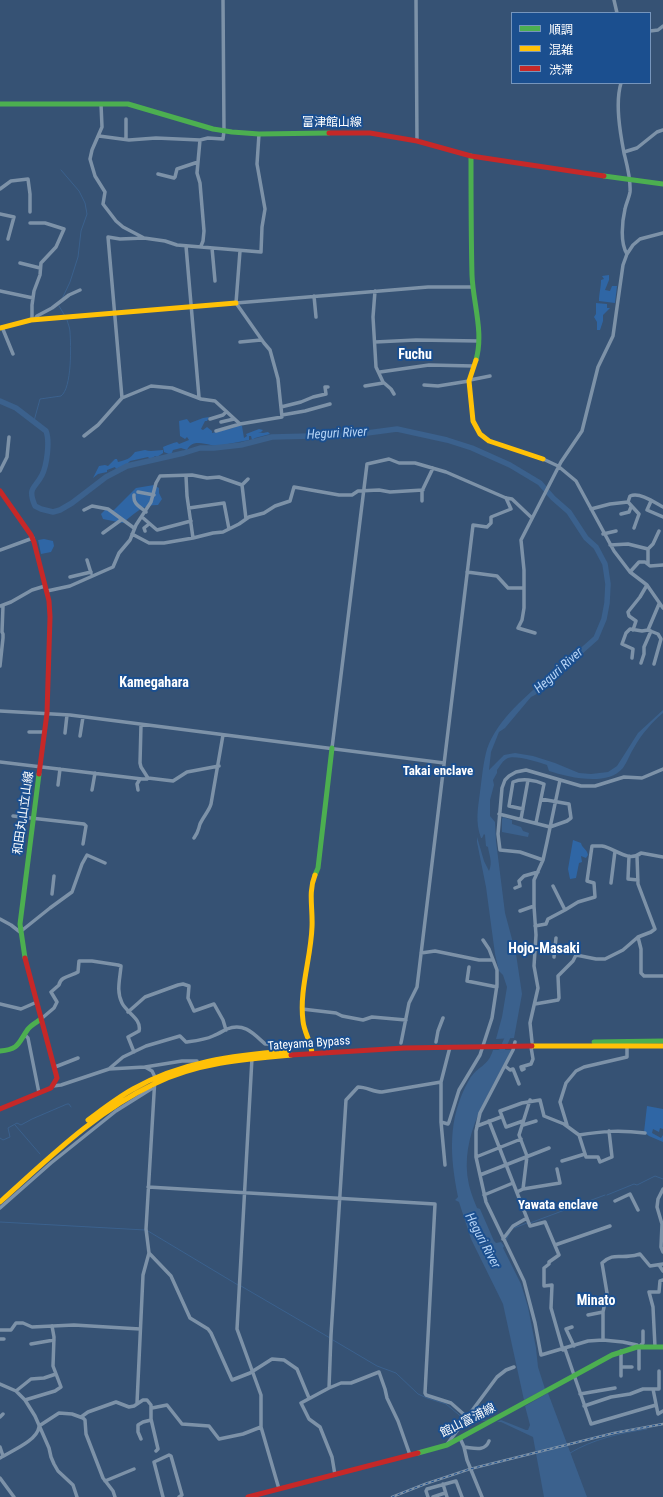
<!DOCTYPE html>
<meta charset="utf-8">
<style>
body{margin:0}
#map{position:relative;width:663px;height:1497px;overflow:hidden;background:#365274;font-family:"Roboto Condensed","Noto Sans JP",sans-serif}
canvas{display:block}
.legend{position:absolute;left:511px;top:12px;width:140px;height:72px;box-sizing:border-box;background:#1b4f8f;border:1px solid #7695bc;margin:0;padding:5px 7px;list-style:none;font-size:12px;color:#fff}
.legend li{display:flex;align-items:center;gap:8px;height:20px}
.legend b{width:20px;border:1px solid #7695bc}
</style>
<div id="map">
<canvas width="663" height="1497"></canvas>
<ul class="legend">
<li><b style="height:5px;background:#4caf50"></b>順調</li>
<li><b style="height:5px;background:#ffc107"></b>混雑</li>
<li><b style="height:5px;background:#c62828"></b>渋滞</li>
</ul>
</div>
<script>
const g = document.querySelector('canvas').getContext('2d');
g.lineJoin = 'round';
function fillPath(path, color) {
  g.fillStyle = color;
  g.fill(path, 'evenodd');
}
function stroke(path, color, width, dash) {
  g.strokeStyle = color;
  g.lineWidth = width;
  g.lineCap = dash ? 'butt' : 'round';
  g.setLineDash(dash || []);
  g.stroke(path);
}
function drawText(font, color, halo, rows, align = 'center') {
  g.font = font + ' "Roboto Condensed","Noto Sans JP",sans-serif';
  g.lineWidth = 4;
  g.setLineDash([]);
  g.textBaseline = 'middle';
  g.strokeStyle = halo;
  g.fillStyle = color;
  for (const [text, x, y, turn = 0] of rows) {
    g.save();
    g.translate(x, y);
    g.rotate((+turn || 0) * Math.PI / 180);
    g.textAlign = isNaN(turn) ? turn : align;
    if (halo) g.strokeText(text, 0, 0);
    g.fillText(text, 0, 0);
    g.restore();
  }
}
fillPath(new Path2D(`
 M609 275V280L605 290 610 291 612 286H617L615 303 599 301C599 293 601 288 601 280L604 279 602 276Z
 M596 303 607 304V308H610L603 315V321L600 330H597V322L594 317 596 314Z
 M209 417 207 421H205L201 429 203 430 207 427 212 431V433L233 428 240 425 242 426 244 438 247 436 246 434 259 429 263 430 261 432H258L263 433 268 432 270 434 255 438 252 440 251 436H249V440C242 441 235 443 228 444 226 445 224 447 222 447 212 447 193 436 187 450L181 448 173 450 171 455 164 452 163 447C168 445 172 443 177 442L179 444 189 440 187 437 185 439 180 436 179 421 187 419 190 423 203 418Z
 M145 450C151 452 157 450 163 450V453L157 457 155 456 154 457 150 459 148 457 130 461 126 465 116 469 115 467 107 470V472L98 474 93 478 99 466 105 465 108 466 115 459H117L118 462C126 460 130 459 135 452Z
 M154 485 159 488V493L162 499 158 505C142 505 135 513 123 523L103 519 101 514 105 510H114L136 488Z
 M44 539 53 541 54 546 51 552 41 554 38 540Z
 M573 840 581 843C582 848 587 849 588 855L586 858 581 856 582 862 579 863 576 878 570 879 568 869Z
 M647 1106 663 1109V1129L660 1128 659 1132 653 1129 652 1133 661 1138 663 1135V1142L649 1136 644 1132Z`), '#2f66a5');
fillPath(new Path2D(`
 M553 674 555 675 553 678 535 695 531 697 505 728 499 732 491 752 489 770 504 755 515 753 533 756 555 763 579 773 591 774 608 772 617 766 638 733 663 710V713C653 721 641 735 635 746 630 753 628 761 623 768 607 787 568 777 549 771L547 765C539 762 515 755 508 758 503 760 500 766 497 770V773L493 780 494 785 490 800V816L495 822 496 841 505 913 516 954 522 994 514 1038 496 1039 502 1017 507 987 503 975 499 971 495 954 486 887 477 842V837L484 861 489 871C493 862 489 855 488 847L486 846 485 835 484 834 482 838H481C475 822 478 808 480 792 482 778 483 763 487 749 498 718 527 696 550 675Z
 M503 817 512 820V824L521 827 523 831 529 833 528 837 502 832V819Z
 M493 1050H511C491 1093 458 1134 469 1185 471 1193 474 1201 477 1208L480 1209 494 1241 496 1243 501 1242 504 1246 503 1248 521 1284 528 1307 536 1348 538 1367 545 1389 524 1400 503 1304 471 1239 459 1202 455 1200 458 1197C450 1156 447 1119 469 1080 477 1066 488 1067 493 1050Z
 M548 1393 587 1497H544L533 1437 501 1422H497L501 1420 526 1430H528L530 1425 525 1406Z`), '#3b618d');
stroke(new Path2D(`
 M61 170 79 191 85 203 87 214 81 231 78 257 70 282 62 299
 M59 306 65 316
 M34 421 40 399 61 396C72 388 71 345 70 332 70 328 68 324 67 320
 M15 1125 40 1154
 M0 1138 3 1140 10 1137 8 1128 17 1123 21 1125 32 1119 67 1104H69L71 1107
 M607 1195 634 1184 637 1185 655 1176 663 1179
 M0 1222 145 1230
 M530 1223 605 1195
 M514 1228 527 1223
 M148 1231 238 1285
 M506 1240 510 1232
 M241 1286 330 1338
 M333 1340 377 1366 396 1373 418 1394 427 1398 446 1404 464 1419 473 1421 489 1420
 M570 1453C593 1439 621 1433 647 1429`), '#3b618d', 1);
stroke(new Path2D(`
 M0 401 16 408 46 431C50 441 47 465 42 475 35 489 27 487 35 506L41 509 53 512 60 510 72 503 106 477 127 466 184 453 200 448H214L241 445 272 437 352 435 397 429 447 440 472 448 510 465 540 483 553 498 569 512 586 538 596 547 605 564 608 584 607 603 604 619 596 638 550 679
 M502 1050 510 1032`), '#3b618d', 5.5);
stroke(new Path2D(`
 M416 0 417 141
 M614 0 617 13
 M650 31 658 30 663 26
 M621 83C615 103 620 132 624 153 627 165 631 179 630 192 629 198 626 204 625 209 622 222 620 243 627 254
 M101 104 102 127 92 150 90 159 95 176 105 192 103 204 116 221 123 227 144 238 165 241 177 245 261 252 262 227 265 209 257 164 259 134
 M126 119V139
 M99 136 129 140 156 138 200 140 208 138 223 139 224 131 223 0
 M200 140 197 173 200 183 204 231 203 241 201 246
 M624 152 637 148 657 132 663 130
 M158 174 174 178 175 177 177 169 198 162
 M0 189 11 181 28 179 30 194V212
 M0 214 14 217 8 239
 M30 223H45L64 229 56 247 41 263 40 275 34 291 32 305V320
 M186 246 199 397
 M212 248 215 281
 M20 263 40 268
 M0 291 33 298
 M375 291 373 317 376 367 383 382 391 389 394 394
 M314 296 316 317
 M236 303 428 287H472
 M35 319 37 316 52 308 69 295 80 290
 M2 327 13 354
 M240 342 261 340
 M375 342 416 340 479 341
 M380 372 429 365 473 366
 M470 380 490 376
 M424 385 438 386 469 381
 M365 386 383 383
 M122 398 108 237 120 239 144 238
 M281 407 301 402 313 397 326 394 325 387H328
 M282 415 305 411 330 404
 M210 419 223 415 226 412
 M221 422 234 419
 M216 431 240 424
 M84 436 98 425 122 398 151 386 172 388 201 399 215 401 240 424 282 417 278 379 270 350 264 343 236 303 240 251
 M543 459 558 466 576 481 614 551 630 572 647 585 663 608
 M0 471 7 457 9 437
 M186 476 187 496 193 538
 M242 485 246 519
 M138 492 154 495
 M134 495C133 504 139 506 146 512
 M422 501V491L433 468
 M651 501 647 510 663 517
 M628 502 639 514 634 528
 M189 508 224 503 229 529
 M591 509 610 504 628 502 630 496C640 492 654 502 663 507
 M84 510 92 506 108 509 134 528
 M621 514 629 512 631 507
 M142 517 157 530 191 521
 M145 531 144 528 149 524
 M103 533 121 520
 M132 534 149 543H164L193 538 213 533 223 532 239 524 249 517 264 513 275 506 290 501 294 487 339 495H352L358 491 379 490 390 492 423 490
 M603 534 616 531
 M610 545 628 544 648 549
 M0 550 33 538
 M87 560 91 573
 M648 564V549L653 544 659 531
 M467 572 497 576 508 588H524
 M630 572 639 562H645L650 566 663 565
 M70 577 91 572
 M47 591 70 586 113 567 119 553 130 540 136 525 151 502 156 483 160 476 192 475 207 478 219 477 242 485 248 479
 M0 606 11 602 32 590 45 586
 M633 630 636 621 629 616 628 612 640 597 647 585
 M648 630 658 634 661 639 654 664
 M535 633 518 628 522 620 524 608V570L521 540 561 462 582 431 598 367 613 336 620 286 623 265 627 254 633 245 640 239 663 233
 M632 658 633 649 622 644 626 633 630 629 642 631 648 630 659 604
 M641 663 644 654V647L651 631
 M0 666 3 638V634L2 632 3 606
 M0 711 70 715 444 763
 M141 725 140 763 141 767 148 778
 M29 732H45
 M65 733 67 715
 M80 736 83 717
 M332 748 367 464 389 459 399 463H415L446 472 506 498 512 499 532 518
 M0 762 142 779H147L148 778 173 781 187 772 219 766
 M58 785 60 769
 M92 790 95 773
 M138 790 137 784 140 779
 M523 809 509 806 513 782C522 778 535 780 544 784L536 823
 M499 814 550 827 567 821 571 818 569 804 541 799
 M13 816 84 824 86 826 83 844
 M521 819 528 780
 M194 838C199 831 198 830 200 824 203 817 209 811 211 804L223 735
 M629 856 628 879 638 880
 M543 860 520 852 500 850 498 834 502 788 505 780 509 776 516 772 526 770 581 786H595L624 777 642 778 663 769
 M611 883 615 851
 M553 886 565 910
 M515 888 520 886 519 881 524 876 538 872
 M52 894 54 876
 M520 911 534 906
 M0 919 11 925 20 932 50 908 72 892 82 864 87 855 105 863
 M535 926 546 924 548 919 565 910 578 902 595 897 594 883 587 881 592 846C595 846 599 846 602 846 615 848 628 863 641 853L663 857
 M638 937 641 949V973L644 976H663
 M421 953 435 951 479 960H493
 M554 957 556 938
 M469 967 467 981 497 987
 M0 1004 21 1009 37 1002
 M535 1004 558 1000 559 998 558 976 573 961 576 955 596 959H605L623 950 638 937 651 932 655 929 638 884 637 856
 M302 1009 336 1013 342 1016 363 1020 372 1017 406 1020
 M128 1012 145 997 178 985 183 984 189 986 188 998 194 1011 214 1004 223 1020 226 1030
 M41 1019 54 1008 57 1002 51 992 59 985C60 976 72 976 78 972L79 961H92L118 965 121 966C120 979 116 991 122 1003 127 1013 142 1019 139 1031L128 1037 134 1052
 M25 1035 28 1038 39 1093
 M436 1042 438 1031 443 1018
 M515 1042 513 1050 480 1113 476 1131V1157L486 1202 524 1281 535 1323 541 1355 588 1341 603 1340 623 1342 637 1345 638 1347
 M532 1042 530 1023 538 988 534 966 536 935 534 906V880L543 860 547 842 560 780
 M401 1043 409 1003 417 987 473 525 487 527 491 523V517L511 509 506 498
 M252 1058 237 1329 261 1395V1427L279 1489
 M505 1066 510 1070 513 1069 519 1084
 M55 1067 78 1058
 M145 1067 182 1061H197
 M523 1067 524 1069 522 1070 521 1067 531 1064 533 1059 531 1047
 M110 1068 123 1057 146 1046 180 1036 186 1042C194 1041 205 1040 213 1036 218 1034 223 1031 227 1029 244 1022 254 1034 265 1044H271L274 1052
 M53 1086 61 1085 109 1069 145 1067 152 1071 155 1077 146 1229 149 1253 143 1275 137 1403
 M489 1121 530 1226 545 1222 559 1255 549 1262V1264L544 1268V1286L552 1285 551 1308 563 1350
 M523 1121 506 1127 500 1111 522 1103 540 1100 544 1116 564 1124 579 1135 586 1157H598L600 1162 612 1157 609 1131
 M441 1122 448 1124 449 1122 459 1090 480 1055 492 1018 497 985V970L489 949 483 940
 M523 1125 536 1121
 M567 1125 560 1102 566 1083 576 1071 584 1067 627 1057V1046
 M477 1126 501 1117
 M579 1135C603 1131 620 1130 645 1133
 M476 1157 521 1139
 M562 1161 585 1154
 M445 1165 441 1122V1082L450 1047
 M480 1175 549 1148
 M148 1187 435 1204 425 1393 426 1395 429 1396 451 1403 468 1418
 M523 1189 560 1183 557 1169
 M663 1189 658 1199 657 1207 662 1224 661 1247 663 1252
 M517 1192 523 1189 527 1156 519 1135 530 1100
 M484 1195 513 1183
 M615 1201 630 1194 638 1210
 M0 1208 51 1163 116 1111 151 1089
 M503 1239 513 1226 527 1218
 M555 1245 610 1226
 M149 1253 171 1276 190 1318 208 1329 211 1333 232 1380 250 1373 272 1359 284 1360 297 1369 309 1398
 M659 1265 663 1271
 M588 1315 603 1312
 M572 1327 566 1329 574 1346
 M0 1330H11L16 1323H23L32 1327 74 1325 140 1329
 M0 1339H4
 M603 1340V1312L607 1293 602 1263C613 1253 618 1258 630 1256 634 1256 637 1255 640 1254L650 1266 663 1264
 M31 1344 54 1340
 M655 1347 653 1307 649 1292H659L660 1281 663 1280
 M565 1349 591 1424 656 1405
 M621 1351V1376
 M621 1367H632
 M639 1369V1347L643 1343V1331
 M659 1371V1389H653L658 1414 663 1411
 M0 1384 16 1391 25 1400 35 1416 49 1448 51 1457 54 1464 58 1471 73 1485 77 1497
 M329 1388 331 1335 346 1100 358 1087C367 1087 373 1092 382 1092L441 1082
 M16 1391 31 1379 44 1378 56 1374
 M580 1394 615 1388
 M25 1400 55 1391 61 1387 53 1366 54 1337 52 1326
 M584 1406 611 1397 630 1394 643 1389H653
 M152 1408 167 1405 182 1424 209 1426 219 1439 243 1434 261 1427
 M0 1417 3 1414
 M81 1417 88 1412 116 1402 129 1407 134 1406 143 1400H147L151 1405V1419L158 1449 156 1451
 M39 1426 59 1413 72 1414 83 1418 85 1420 86 1434 103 1478 113 1491 115 1497
 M460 1438 464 1447 467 1460 482 1497
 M141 1439 138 1432V1425L143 1422 151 1420
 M448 1443 497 1377 506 1370 514 1367
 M0 1447 3 1456
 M464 1447C474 1448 485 1452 489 1441
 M0 1458C11 1451 37 1441 39 1427
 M335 1475 332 1457 320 1427 309 1419 301 1403 329 1388 341 1383H351L379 1372 385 1389 387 1398 398 1421 410 1455
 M0 1478 14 1497
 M105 1481 134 1469
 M443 1484 447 1497
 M163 1497 154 1462 169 1455 171 1456 182 1495 179 1497
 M428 1497 426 1491 427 1489 456 1481 462 1497
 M433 1497 445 1493`), '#7d92a8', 3.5);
stroke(new Path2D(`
 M0 104H128L213 129 232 132 259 134 329 133
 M471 156C471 196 471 236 472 275 473 303 484 332 476 360
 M604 176 663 184
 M315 875 318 868 332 748
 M25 958 20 924 39 774
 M594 1042 663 1041
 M0 1051C20 1049 18 1043 28 1029 31 1025 37 1022 41 1019
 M418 1453 447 1445 612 1355 637 1347H663`), '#4caf50', 5);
stroke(new Path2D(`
 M0 328 31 320 236 303
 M476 360 469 381 473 421 480 434 489 441 543 459
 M532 1046H663
 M312 1053C311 1042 304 1032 303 1021 299 990 311 958 312 927 313 909 308 892 315 875
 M88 1120C103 1109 117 1098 133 1089 180 1062 234 1055 287 1051
 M0 1202C48 1159 95 1112 154 1084 196 1063 245 1059 291 1055`), '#ffc107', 5);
stroke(new Path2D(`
 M329 133H370L417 141 471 156 604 176
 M0 491 31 535 34 542 49 601 50 617 47 713 39 774
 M291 1055 404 1048 532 1046
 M0 1109 51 1088 57 1078 25 958
 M248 1497 418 1453`), '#c62828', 5);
const rail = new Path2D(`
 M392 1497 425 1484 470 1469 614 1433 663 1424`);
stroke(rail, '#7e92a7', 2.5);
stroke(rail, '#1b4f8f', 1, [3]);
drawText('12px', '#fff', '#1b4f8f', [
 ["富津館山線",332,123],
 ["和田丸山立山線",24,813,-82],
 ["Tateyama Bypass",309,1044,-4],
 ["館山富浦線",468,1421,-27]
]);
drawText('italic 13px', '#b5d3f5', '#1b4f8f', [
 ["Heguri River",337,434,-3],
 ["Heguri River",559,671,-42],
 ["Heguri River",482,1241,62]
]);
drawText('bold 13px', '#fff', '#1b4f8f', [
 ["Takai enclave",438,772],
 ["Yawata enclave",558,1206]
]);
drawText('bold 14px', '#fff', '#1b4f8f', [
 ["Fuchu",415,355],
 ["Kamegahara",154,683],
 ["Hojo-Masaki",544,949],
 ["Minato",596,1301]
]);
</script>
